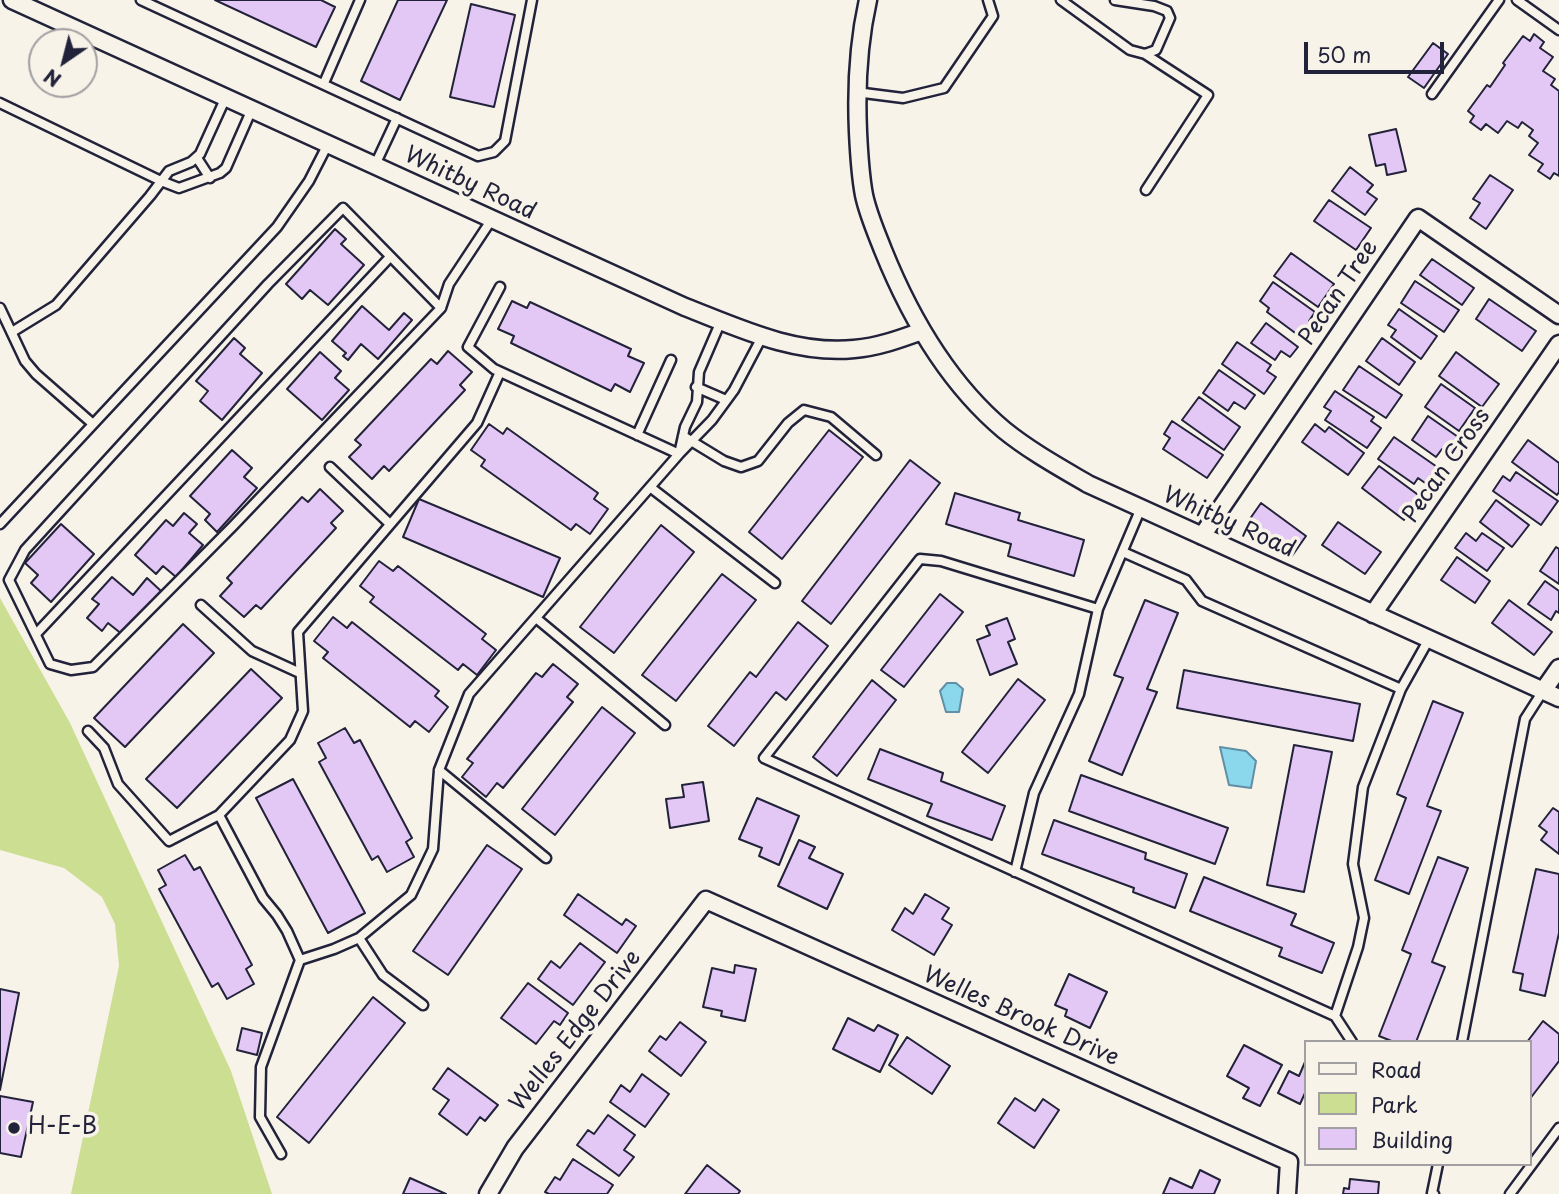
<!DOCTYPE html>
<style>
body{margin:0}
#map{position:relative;width:1559px;height:1194px;overflow:hidden;background:#f7f3e8;font-family:"Playpen Sans",sans-serif}
canvas{display:block}
.legend{position:absolute;left:1304px;top:1040px;width:228px;height:126px;box-sizing:border-box;background:#f7f3e8;border:2px solid #a29fa3;margin:0;padding:9px 12px;list-style:none;font-size:21px;color:#22223b}
.legend li{display:flex;align-items:center;gap:14px;height:35px}
.legend b{width:35px;border:2px solid #a29fa3}
.north{position:absolute;left:28px;top:28px;width:70px;height:70px;box-sizing:border-box;background:#f7f3e8;border:2px solid #a29fa3;border-radius:50%;rotate:215deg;font-size:19px;font-weight:700;line-height:28px;text-align:center;color:#22223b}
.north::after{content:'';display:block;margin:auto;width:24px;height:32px;background:#22223b;clip-path:polygon(50% 0,100% 100%,50% 72%,0 100%)}
.scale{position:absolute;left:1304px;top:42px;width:140px;height:32px;box-sizing:border-box;border:4px solid #22223b;border-top:0;padding-left:9px;font-size:21px;line-height:24px;white-space:nowrap;color:#22223b;-webkit-text-stroke:5px #f7f3e8;paint-order:stroke}
</style>
<div id="map">
<canvas width="1559" height="1194"></canvas>
<ul class="legend">
<li><b style="height:9px;background:#f7f3e8"></b>Road</li>
<li><b style="height:19px;background:#cbde92"></b>Park</li>
<li><b style="height:19px;background:#e3c7f5"></b>Building</li>
</ul>
<div class="north">N</div>
<div class="scale">50 m</div>
</div>
<script>
const g = document.querySelector('canvas').getContext('2d');
g.lineJoin = 'round';
function fillPath(path, color) {
  g.fillStyle = color;
  g.fill(path, 'evenodd');
}
function stroke(path, color, width, dash) {
  g.strokeStyle = color;
  g.lineWidth = width;
  g.lineCap = dash ? 'butt' : 'round';
  g.setLineDash(dash || []);
  g.stroke(path);
}
function drawText(font, color, halo, rows, align = 'center') {
  g.font = font + ' "Playpen Sans",sans-serif';
  g.lineWidth = 7;
  g.setLineDash([]);
  g.textBaseline = 'middle';
  g.strokeStyle = halo;
  g.fillStyle = color;
  for (const [text, x, y, turn = 0] of rows) {
    g.save();
    g.translate(x, y);
    g.rotate((+turn || 0) * Math.PI / 180);
    g.textAlign = isNaN(turn) ? turn : align;
    if (halo) g.strokeText(text, 0, 0);
    g.fillText(text, 0, 0);
    g.restore();
  }
}
fillPath(new Path2D(`
 M0 598 70 723 231 1071 272 1194H71L119 966 115 924 102 897 64 868 0 850Z`), '#cbde92');
const water = new Path2D(`
 M947 683H956L963 689 959 712H946L940 691Z
 M1220 747 1246 751 1256 761 1251 788 1229 785Z`);
fillPath(water, '#8bd7eb');
stroke(water, '#618fa5', 2);
const building = new Path2D(`
 M215 0H321L335 7 316 47Z
 M398 0H447L400 100 361 81Z
 M471 4 515 15 494 107 450 97Z
 M1534 34 1544 42 1540 48 1553 57 1543 71 1555 79 1551 85 1559 91V176L1554 173 1550 179 1538 171 1543 164 1529 155 1538 143 1529 136 1533 130 1522 122 1518 128 1507 121 1498 133 1486 124 1481 130 1470 122 1474 116 1468 111 1487 85 1490 87 1505 65 1503 63 1523 36 1530 41Z
 M1433 43 1448 54 1424 88 1408 77Z
 M1396 129 1406 171 1387 175 1385 164 1376 166 1369 135Z
 M1350 167 1373 185 1367 192 1377 199 1365 215 1332 191Z
 M1490 175 1513 190 1486 229 1470 218 1480 203 1473 199Z
 M1329 200 1371 228 1356 250 1314 221Z
 M335 229 346 239 341 244 364 265 328 305 310 290 302 299 286 284Z
 M1291 253 1334 284 1318 307 1274 276Z
 M1432 259 1474 288 1462 305 1420 275Z
 M1415 281 1459 310 1444 332 1401 303Z
 M1273 282 1315 312 1309 321 1317 326 1306 341 1267 312 1269 308 1260 301Z
 M1489 299 1536 331 1522 351 1476 319Z
 M512 301 527 308 530 302 631 349 628 356 644 363 630 392 615 384 611 391 511 343 514 336 498 329Z
 M362 306 389 330 404 313 412 320 378 359 361 344 348 360 343 356 346 353 332 341Z
 M1399 309 1437 336 1421 359 1391 337 1396 330 1388 325Z
 M1266 323 1298 347 1290 357 1281 351 1275 360 1251 343Z
 M234 338 245 348 240 354 262 373 222 420 200 401 208 391 196 381Z
 M1382 338 1415 362 1399 385 1366 361Z
 M1237 342 1271 365 1267 371 1276 377 1264 394 1222 364Z
 M448 351 472 372 460 385 465 390 389 471 384 466 372 479 349 457 361 445 355 440 431 359 437 364Z
 M320 352 341 371 335 378 349 390 322 420 287 389Z
 M1456 352 1499 384 1482 407 1439 376Z
 M1359 366 1402 395 1386 418 1343 390Z
 M1219 370 1255 395 1245 409 1234 402 1228 411 1203 393Z
 M1441 384 1475 408 1459 431 1425 407Z
 M1335 391 1374 417 1371 421 1381 428 1367 448 1325 420 1331 411 1324 407Z
 M1199 397 1240 427 1224 450 1182 420Z
 M1428 416 1461 439 1451 455 1442 449 1436 457 1412 440Z
 M1172 421 1223 455 1207 478 1163 449 1170 438 1164 434Z
 M489 424 503 434 507 428 598 493 594 499 608 509 590 534 576 524 571 530 481 466 485 460 471 450Z
 M1315 424 1325 432 1329 427 1364 453 1348 475 1302 442Z
 M829 430 863 457 782 559 749 532Z
 M1394 437 1440 469 1428 485 1418 478 1414 484 1378 459Z
 M1528 440 1559 463V492L1557 495 1512 462Z
 M232 450 252 468 244 477 257 488 217 532 205 520 210 514 190 496Z
 M910 460 940 483 831 624 802 601Z
 M1379 466 1421 497 1404 520 1362 488Z
 M1516 472 1558 501 1541 525 1493 491 1503 476 1510 481Z
 M320 489 343 511 331 523 336 528 261 609 256 605 244 617 220 596 232 583 227 578 302 497 308 502Z
 M955 493 1020 513 1018 520 1084 540 1074 576 1008 556 1011 544 946 524Z
 M419 499 560 558 543 597 403 537Z
 M1496 500 1529 525 1512 547 1480 522Z
 M1261 503 1306 536 1292 556 1247 523Z
 M184 513 197 524 189 533 203 545 176 577 163 566 156 574 135 555 166 520 173 526Z
 M1338 522 1381 552 1365 574 1322 545Z
 M61 524 94 554 51 602 31 583 38 575 25 563Z
 M661 525 694 552 614 653 580 627Z
 M1466 533 1476 541 1482 533 1504 548 1487 571 1455 548Z
 M1556 547 1559 549V584L1540 571Z
 M1457 557 1490 581 1475 603 1441 580Z
 M379 561 393 571 398 566 486 634 482 639 496 650 477 675 463 664 458 670 370 602 374 597 360 586Z
 M722 574 756 600 676 701 642 675Z
 M112 577 133 595 147 578 161 591 123 635 108 623 102 631 87 618 99 604 92 599Z
 M1545 581 1559 591V613L1556 611 1551 620 1528 604Z
 M940 594 963 612 904 687 881 670Z
 M1145 600 1178 613 1147 689 1157 692 1122 775 1089 761 1123 678 1114 675Z
 M1509 600 1552 632 1534 655 1492 623Z
 M333 617 347 628 352 622 439 691 435 696 448 707 429 732 415 721 410 727 323 658 328 652 314 641Z
 M1007 618 1015 639 1008 642 1017 664 990 675 977 640 990 635 986 626Z
 M798 622 828 646 786 700 776 692 734 746 708 726 750 672 756 677Z
 M183 624 214 653 125 747 94 718Z
 M553 664 578 684 567 697 573 702 503 788 497 783 486 797 462 777 473 763 467 759 536 673 542 677Z
 M251 669 282 698 177 808 146 779Z
 M1184 670 1360 704 1353 741 1177 708Z
 M1018 679 1045 700 988 773 962 752Z
 M872 680 896 700 837 776 813 757Z
 M1433 701 1463 713 1427 806 1441 811 1409 894 1375 880 1406 798 1397 794Z
 M602 707 635 733 555 835 522 809Z
 M345 728 354 743 360 740 412 838 406 842 414 857 387 872 378 856 372 860 319 762 326 758 318 743Z
 M1294 745 1332 752 1304 892 1267 885Z
 M880 749 943 773 941 781 1005 806 992 840 927 816 932 804 868 779Z
 M1081 775 1228 828 1215 864 1069 811Z
 M293 779 365 913 328 933 256 798Z
 M703 782 709 821 670 828 666 799 684 797 682 785Z
 M757 798 799 816 779 865 759 856 762 848 739 839Z
 M1553 808 1559 812V854L1541 840 1547 832 1539 826Z
 M1054 820 1146 853 1145 859 1187 874 1175 908 1133 892 1134 888 1042 854Z
 M799 840 815 847 809 858 843 874 827 909 778 886Z
 M487 845 522 869 448 975 413 951Z
 M185 855 194 870 200 867 252 965 246 969 254 984 227 999 218 983 212 987 159 889 166 885 158 870Z
 M1438 857 1468 868 1432 962 1445 967 1416 1042H1394L1379 1036 1411 954 1402 950Z
 M1536 869 1559 874V933L1545 996 1520 990 1523 974 1513 972Z
 M1204 877 1296 914 1291 925 1334 943 1322 973 1279 956 1282 948 1190 911Z
 M578 894 622 925 626 919 636 926 617 953 564 915Z
 M925 894 949 908 942 919 952 925 934 955 892 930 905 908 913 914Z
 M580 943 605 962 573 1005 538 979 551 961 560 968Z
 M735 965 756 969 745 1021 721 1016 722 1011 703 1007 712 968 734 973Z
 M1069 974 1107 992 1090 1028 1065 1016 1067 1010 1055 1005Z
 M528 983 568 1013 560 1025 554 1021 536 1044 501 1018Z
 M0 989 19 993 0 1090Z
 M373 997 405 1023 309 1143 277 1117Z
 M848 1018 874 1031 878 1025 898 1035 880 1072 833 1049Z
 M1543 1021 1559 1034V1061L1529 1100V1042H1527Z
 M680 1022 706 1042 681 1076 649 1051 660 1036 666 1040Z
 M242 1028 262 1033 257 1055 237 1050Z
 M907 1037 950 1066 932 1094 889 1065Z
 M1244 1045 1282 1065 1260 1106 1243 1098 1249 1088 1227 1076Z
 M1305 1062V1093L1300 1104 1278 1093 1289 1071 1299 1076Z
 M448 1068 498 1105 485 1121 480 1117 467 1135 439 1114 449 1100 433 1089Z
 M642 1074 669 1094 645 1127 610 1102 621 1085 630 1092Z
 M0 1096 33 1102 21 1157 0 1153Z
 M1015 1098 1035 1111 1043 1099 1059 1110 1034 1148 998 1123Z
 M608 1115 635 1135 624 1150 634 1157 619 1176 577 1145 588 1130 594 1134Z
 M573 1159 613 1185 607 1194H549L545 1192 555 1177 560 1180Z
 M707 1165 740 1191 738 1194H685Z
 M1200 1170 1220 1180 1214 1194H1163L1170 1178 1192 1188Z
 M410 1178 446 1194H403Z
 M1350 1179 1379 1182 1378 1194H1343L1344 1188 1349 1189Z`);
fillPath(building, '#e3c7f5');
stroke(building, '#22223b', 2);
const lane = new Path2D(`
 M141 0 478 156 494 152 505 141 532 0
 M1061 0 1130 50 1145 54 1156 50 1170 18 1167 11 1154 6 1115 0
 M1517 0 1559 30
 M1145 54 1208 95 1146 190
 M324 83 360 0
 M856 92 903 98 944 88 993 16 988 0
 M1432 94 1499 0
 M0 103 161 181 179 188 220 173 226 168 252 109
 M197 158 210 178
 M375 165 397 118
 M500 287 468 347 494 369 679 454
 M0 308 25 361 36 374 93 424
 M441 308 343 208 268 284 25 550 9 580 50 664 71 670 93 667 233 526 441 308 449 284 492 219
 M12 332 56 305 150 196 169 171 191 162 200 154 226 97
 M696 387 726 400
 M637 435 671 360
 M683 436 724 461 741 467 758 461 788 423 804 410 831 417 876 455
 M679 454 685 427 697 402 699 372 721 321
 M330 467 390 524
 M650 487 775 583
 M0 524 277 227 309 181 328 144
 M1123 552 1186 580 1202 601 1401 689
 M201 605 252 651 300 673
 M1098 609 941 561 920 559 764 758 1335 1016 1358 947 1364 918 1353 864 1363 787 1401 689 1429 639
 M536 618 665 725
 M36 634 390 257
 M88 731 104 748 118 784 169 841 219 815 290 740 303 711 298 632 477 423 500 372
 M439 770 546 858
 M219 815 263 898 277 915 287 931 300 960 261 1067 260 1117 281 1154
 M1015 872 1034 793 1079 694 1098 609 1141 508
 M359 938 383 975 423 1005
 M300 960 334 949 359 938 411 895 433 849 439 770 469 694 679 454 712 420 734 390 762 337
 M1335 1016 1352 1042
 M1462 1042 1525 719 1543 691
 M1434 1194 1432 1193 1438 1164
 M1510 1194 1559 1128`);
const street = new Path2D(`
 M12 0 685 307C739 328 795 355 854 349 878 347 900 339 922 331
 M868 0C858 44 856 87 858 132 859 153 860 174 864 195 868 214 876 232 883 250 910 317 948 383 1004 430 1030 451 1059 467 1088 484L1559 698
 M1202 536 1418 218 1559 315
 M1373 614 1559 344
 M1543 691 1559 668
 M488 1194 515 1148 706 900 1289 1162 1287 1194`);
stroke(lane, '#22223b', 13);
stroke(street, '#22223b', 21);
stroke(lane, '#f7f3e8', 8);
stroke(street, '#f7f3e8', 16);
for (const [x, y, r, color] of [
 [14,1128,7,"#22223b"]
]) {
  const dot = new Path2D();
  dot.arc(x, y, r, 0, 2 * Math.PI);
  g.fillStyle = color;
  g.fill(dot);
  stroke(dot, '#f7f3e8', 2.5);
}
drawText('23px', '#22223b', '#f7f3e8', [
 ["Whitby Road",470,184,25],
 ["Pecan Tree",1339,293,-56],
 ["Pecan Cross",1447,466,-55],
 ["Whitby Road",1229,523,24],
 ["Welles Brook Drive",1021,1017,24],
 ["Welles Edge Drive",576,1031,-52]
]);
drawText('23px', '#22223b', '#f7f3e8', [
 ["H-E-B",28,1128]
], 'left');
</script>
